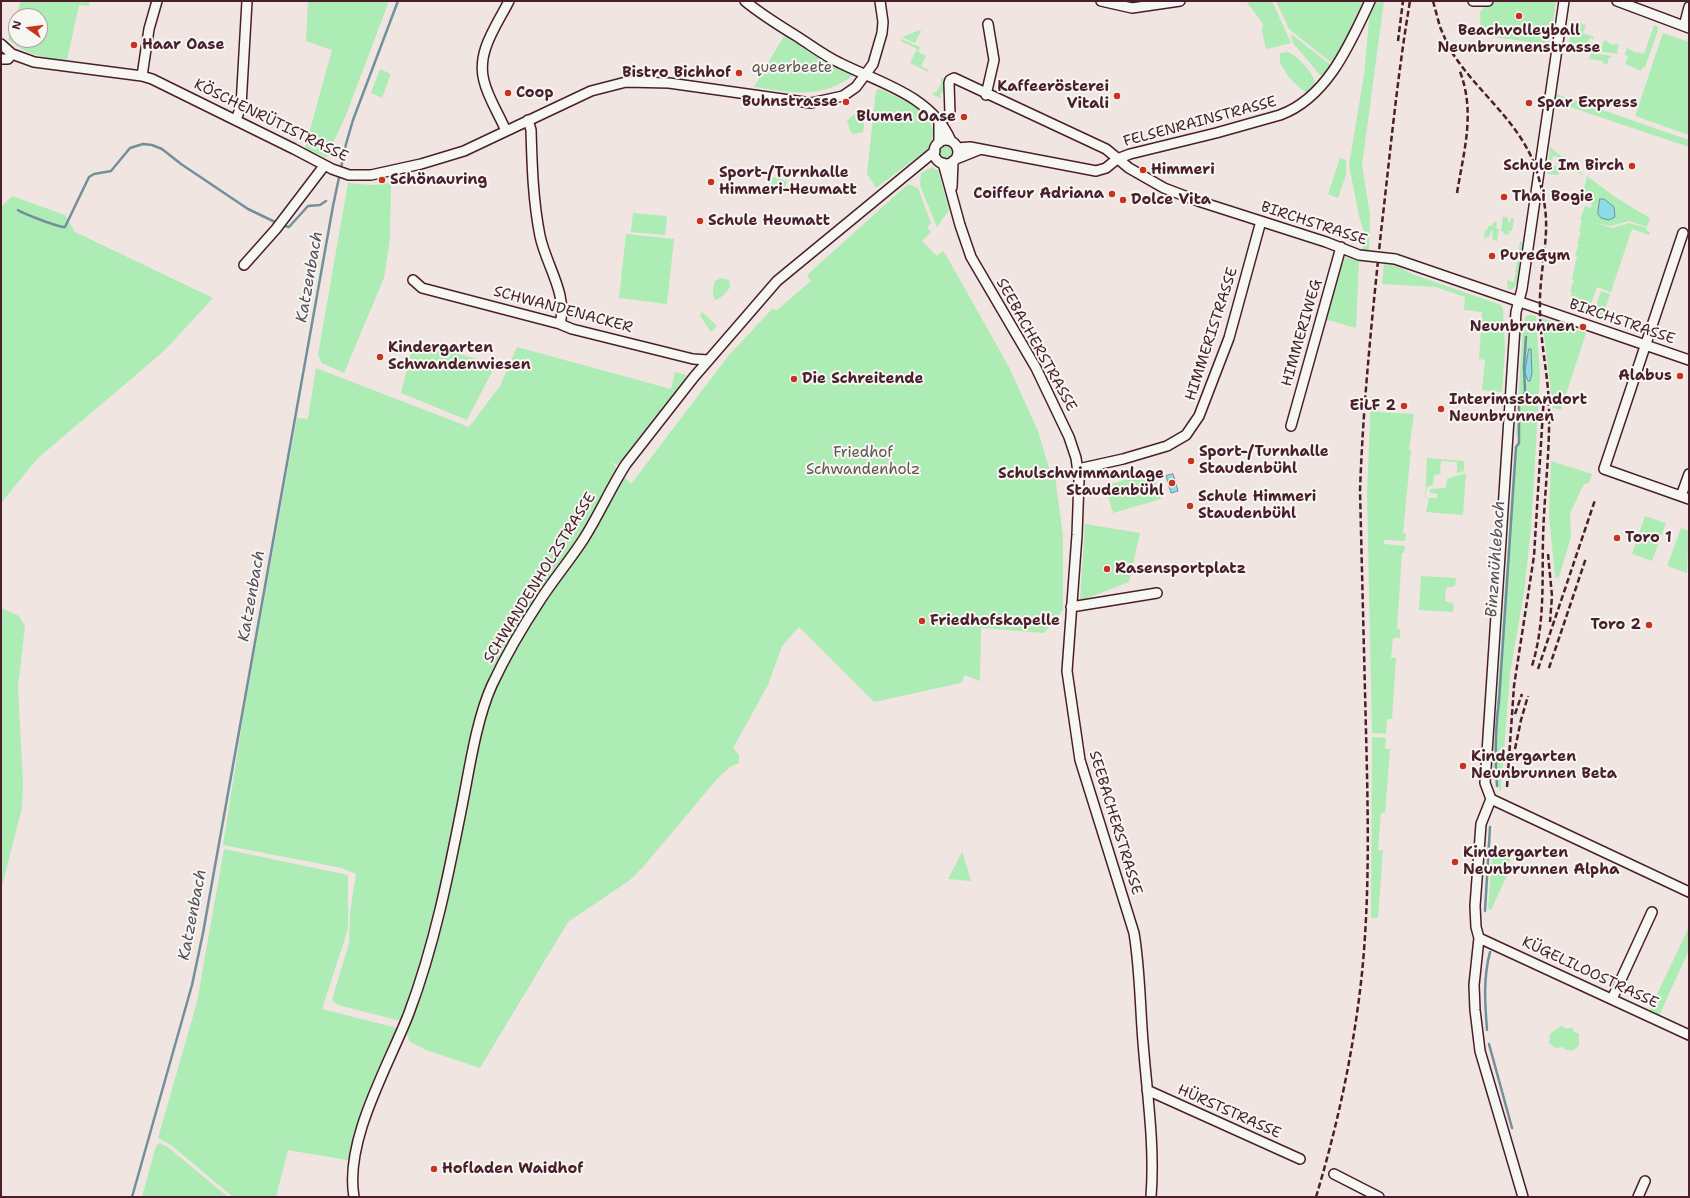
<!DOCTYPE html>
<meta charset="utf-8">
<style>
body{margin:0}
#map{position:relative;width:1690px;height:1198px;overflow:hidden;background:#f1e5e1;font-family:"Shantell Sans",sans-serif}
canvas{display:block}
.frame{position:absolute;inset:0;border:2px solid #4a1f2b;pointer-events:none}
.north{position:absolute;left:8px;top:8px;width:40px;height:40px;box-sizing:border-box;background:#f6f6f2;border:1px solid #b1a0a2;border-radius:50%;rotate:284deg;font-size:11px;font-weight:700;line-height:16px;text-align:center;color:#4a1f2b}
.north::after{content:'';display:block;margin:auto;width:14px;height:18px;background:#c8321e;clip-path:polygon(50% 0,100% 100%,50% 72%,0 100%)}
</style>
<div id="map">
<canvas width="1690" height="1198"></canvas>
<div class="frame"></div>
<div class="north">N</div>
</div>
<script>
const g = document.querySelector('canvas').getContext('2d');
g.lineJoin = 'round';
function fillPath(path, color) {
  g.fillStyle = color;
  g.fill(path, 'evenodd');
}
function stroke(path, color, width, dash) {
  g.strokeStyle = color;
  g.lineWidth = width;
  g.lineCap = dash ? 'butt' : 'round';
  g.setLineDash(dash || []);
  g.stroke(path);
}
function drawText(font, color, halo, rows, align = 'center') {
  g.font = font + ' "Shantell Sans",sans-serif';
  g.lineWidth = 4;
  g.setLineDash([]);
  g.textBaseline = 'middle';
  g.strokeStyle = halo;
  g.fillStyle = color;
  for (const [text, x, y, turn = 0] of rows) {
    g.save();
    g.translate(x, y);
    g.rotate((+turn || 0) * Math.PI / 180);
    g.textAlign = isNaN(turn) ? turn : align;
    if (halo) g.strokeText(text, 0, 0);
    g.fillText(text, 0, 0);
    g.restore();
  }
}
fillPath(new Path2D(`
 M21 1H89V6L79 5 67 60C45 58 25 55 8 39L16 16V40H40V16H16Z
 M308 1H389L346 115 326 158 305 148 332 50 306 41Z
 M1246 1H1272L1291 43 1266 49 1262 31 1263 24Z
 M1276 1H1363L1352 24 1354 26 1333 64 1289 29Z
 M1373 1H1384L1362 165 1370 215 1369 253 1362 252 1365 235 1359 216 1349 165 1364 75 1370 9Z
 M1497 1H1556L1550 45 1481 35C1482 12 1472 12 1497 1Z
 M1576 22 1586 25 1583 33 1594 37 1593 40 1590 37 1587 45 1588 46 1590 42 1597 45 1595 51 1580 49 1568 44Z
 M1654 25 1658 27 1657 33 1645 67H1643L1641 71 1625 64 1628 56 1625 55 1627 48 1636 53 1637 52 1644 54Z
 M920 30 921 31 915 43 902 37Z
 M1663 33 1689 42V135L1635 116Z
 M1291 34 1332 66 1324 75H1320L1293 43Z
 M784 36 816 55 853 73C851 79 844 81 839 84 811 98 783 91 754 87Z
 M901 39 920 47 918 52 926 56 921 66 928 70V72L910 63 917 49 901 41Z
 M1604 40 1613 45 1614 44 1619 45 1617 52 1619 54 1598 51 1599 46 1602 47Z
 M1287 52C1298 55 1315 75 1316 86L1308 94C1301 89 1295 84 1289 77 1285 73 1285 68 1280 64V53Z
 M1591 53 1612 56V57L1609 58 1607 65 1603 63V61L1589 59Z
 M380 69 391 74 382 98 371 93Z
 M941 76 945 81 946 92 940 93 941 98 933 95 934 92 936 93 941 83Z
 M880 89C901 100 932 107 934 136L927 150 876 188 867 174 876 90Z
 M1556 94 1689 140V147L1555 102Z
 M853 115 862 116 864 126 863 132 854 134 851 133 847 121Z
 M940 152a6 6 0 1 1 12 0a6 6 0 1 1-12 0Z
 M1550 147 1583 174V175L1571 169 1570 171 1562 169 1563 165 1557 164 1558 157 1553 156 1551 165 1562 167 1561 169H1559L1558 175 1547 174Z
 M1340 158 1346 160V175L1338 198 1328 194Z
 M932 167 938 170 949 210 937 227 920 185 921 173Z
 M1587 176 1615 197 1650 218 1647 227 1629 221 1611 226 1596 223 1612 228 1629 223 1647 228 1646 230 1650 232 1649 235 1632 229 1611 292 1597 287 1591 304 1586 303 1585 310 1581 312 1568 306 1572 292 1570 291 1574 280 1572 279 1577 256 1575 255 1579 244 1577 243 1581 232 1579 231 1582 220 1580 219 1585 206 1591 208 1592 199 1579 196 1580 193H1583Z
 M773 177 787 181 784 192 770 188Z
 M348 183 372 185 391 183 390 238 384 278 344 373 322 363 318 355Z
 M908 184 918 188 931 223 927 227 931 232 922 241 937 256 943 251 946 255 1009 367 1038 431 1049 468 1055 476 1063 536V610L1044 633 981 628 980 681 965 675 961 683 874 702 799 627 782 646 768 685 733 748 739 755V763L730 767 717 779 643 867 630 880 568 922 480 1068 426 1050 410 1042 401 1021 338 1005 332 1000 349 943 350 912 356 874 342 868 223 845 245 706 297 418 308 419 316 368 469 427 500 386 517 347 671 389 675 372 686 375 684 387 619 466 611 462 631 484 729 355 773 308 776 311 811 281 807 275Z
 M12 196 65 215 75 232 213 298 164 351 38 458 1 503V207Z
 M633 213 667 216 665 235 631 232Z
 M1503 216 1508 218V222H1510L1511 218 1514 219 1512 231H1509V234L1503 235 1504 232 1501 231Z
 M1494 222H1497L1496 229H1499L1497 241 1492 239 1493 231H1491L1489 237 1484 238 1485 229 1488 230V226H1491Z
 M626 234 674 239 667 304 619 298Z
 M1520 241 1522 242 1517 282 1514 288 1508 290 1507 280 1514 282Z
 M1342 256 1359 261 1356 328 1324 319Z
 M1384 264 1397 266 1412 274 1501 305 1503 308 1505 350 1502 392 1482 390 1485 360 1479 359 1482 312 1464 310 1465 297 1436 287 1382 284Z
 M721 278 729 280 730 287 724 295 716 300C711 296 713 287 715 281Z
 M1601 291 1610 294 1603 317 1594 313Z
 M702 312 717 326 711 332 700 316Z
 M1530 315 1536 316 1540 376 1531 528 1524 593 1510 673 1501 790 1500 791 1493 773V760L1513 469 1518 438 1516 434 1523 325 1526 316Z
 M1542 318 1586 333 1561 410 1553 408Z
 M414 342 496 364 467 420 401 393Z
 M1371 397 1379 398 1378 412 1414 414 1409 449 1411 450 1403 533H1406L1405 541 1384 540V544L1405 546 1404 553H1402L1397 629H1400V638H1393L1391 658H1396L1392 719H1387L1386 734 1372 733 1367 493Z
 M1427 458 1464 461V471L1457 473V462L1441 461 1440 474 1434 475 1433 485 1427 487 1425 500Z
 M1551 461 1592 474 1589 483 1584 484 1570 513 1571 537 1559 577 1555 578 1549 515Z
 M1152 471 1161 499 1113 513 1105 486Z
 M1466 473 1463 515 1426 512 1429 498H1437V494L1430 493V489L1446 488 1447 479Z
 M1645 516 1666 523 1652 561 1632 554Z
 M1085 524 1140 533 1129 582 1080 601Z
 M1681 528 1689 531 1687 573 1667 566Z
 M1421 576 1456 578 1455 586 1446 588 1445 601 1454 604 1453 612 1419 610Z
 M1 608 19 616 25 626 18 687 23 783 22 808 1 890Z
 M1372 737 1386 738 1385 749H1390L1385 813H1381L1378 850H1383L1378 918H1371Z
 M1493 846 1512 855 1508 866 1511 867 1491 910 1488 908Z
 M224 849 348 875V929L322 1009 397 1028 354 1133 352 1161 288 1150 276 1197H233L171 1145 158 1138 197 1002Z
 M962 852 971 880 970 881 948 879Z
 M1689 927V950L1659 1016 1649 1011Z
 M1561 1026 1567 1029 1572 1027 1574 1032 1579 1034V1045C1574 1052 1568 1052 1562 1047L1556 1048 1549 1043 1550 1034Z
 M160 1143 169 1148 228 1197H142L156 1146Z`), '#adecb4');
const water = new Path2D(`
 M1600 199H1604L1614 207 1615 217 1609 220 1601 218 1598 214Z
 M1529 349H1531L1532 373 1530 381H1528L1525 372Z
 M1173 474 1178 491 1171 493 1166 476Z`);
fillPath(water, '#8cdce6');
stroke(water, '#72909b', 1);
stroke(new Path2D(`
 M18 210C22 213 60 228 65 227L89 177 94 174 111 171 130 148 143 144 152 145 162 149 181 164 248 209 275 222
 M285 226 289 227 308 206 320 205 326 201
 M1497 786C1495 757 1495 730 1499 701L1516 447 1519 443V404L1525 392 1524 366 1526 337
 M1485 911 1490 827
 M1487 1030C1485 1003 1483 979 1490 952
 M1489 1044 1512 1128
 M132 1197 192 985 203 933 333 206 346 144 353 120 398 1`), '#72909b', 2.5);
const minor = new Path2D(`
 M745 1C762 15 780 26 798 37 812 46 825 56 840 63 880 83 932 96 951 141
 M1101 1 1132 8 1180 1
 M1473 1H1488
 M1617 1 1689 28
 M1684 26 1689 7
 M1 44 12 54 34 62 142 76 152 79 294 149 332 169 349 175H371L421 164 464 151 591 91 626 82 669 83 811 103 843 96 856 87 873 64 882 33 883 22 880 1
 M1 59H8L12 54
 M142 76 149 29 157 1
 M986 95 994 60 988 24
 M236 120 241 106 247 1
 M528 120 531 130C532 165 533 201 540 236 546 265 568 294 560 324
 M939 122 950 114 949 83 950 80 954 78 1106 149 1129 168 1164 188 1198 201 1326 242 1359 255
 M939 122V143
 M506 131C499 114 488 98 484 81 476 52 497 25 509 1
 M934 152a12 12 0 1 1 24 0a12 12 0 1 1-24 0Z
 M957 148 970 147 1096 171 1106 168 1117 159 1130 154 1216 133 1280 115C1327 98 1350 44 1370 1
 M956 159 981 149
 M943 163 960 225 971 257 1036 368 1069 437 1076 458 1079 480 1077 535 1067 671 1080 760 1134 933C1140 969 1140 1005 1143 1042 1147 1094 1155 1145 1151 1197
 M952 187 953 161
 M1683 233 1604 469 1689 499
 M1395 259 1689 360
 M244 265 276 229 324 166
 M413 280 422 288 560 324 572 329 693 359 708 360
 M1291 426 1341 247
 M1078 469 1123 459 1167 446 1186 435 1199 416 1229 338 1261 221
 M1681 496 1689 474
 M1071 607 1157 593
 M1491 799 1485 783 1516 312 1522 289 1564 1
 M1491 799 1481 824 1475 906 1476 927 1479 938 1474 985 1475 1010 1480 1051 1523 1197
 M1491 799 1689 892
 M1479 938 1689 1035
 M1612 999 1652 912
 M1147 1090 1300 1159
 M1334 1174 1379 1197
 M354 1197C344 1140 389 1065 409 1013 435 944 449 872 463 801 470 765 477 718 492 685 506 655 523 626 541 599 554 579 570 560 583 540 599 515 610 489 626 464L694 377 777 281 935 151
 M1638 1197 1645 1181`);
stroke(minor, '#4a1f2b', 12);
stroke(minor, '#f6f6f2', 9);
stroke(new Path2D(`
 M1433 1 1440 27 1449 48
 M1398 41 1403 1
 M1447 44C1472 89 1517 117 1535 166 1542 187 1547 209 1546 231 1545 257 1539 283 1540 309 1540 343 1549 377 1549 411 1550 453 1544 496 1543 539 1542 583 1545 624 1532 666
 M1457 193C1464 150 1476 111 1459 69
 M1548 554 1552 596 1550 622
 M1549 668 1586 558
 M1538 669 1595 500
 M1515 714 1522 694
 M1515 749 1521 720 1528 696
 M1507 787 1514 686 1534 556 1544 395
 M1316 1197C1338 1124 1354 1049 1362 973 1370 892 1368 812 1366 731 1364 651 1362 571 1360 491 1363 404 1372 318 1381 232 1390 155 1397 78 1410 1`), '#4a1f2b', 2.5, [6, 3]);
const minorBridge = new Path2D(`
 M1359 255 1395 259`);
stroke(minorBridge, '#4a1f2b', 12, []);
stroke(minorBridge, '#f6f6f2', 9);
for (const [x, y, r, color] of [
 [1519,16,4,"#c8321e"],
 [134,45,4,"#c8321e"],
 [739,73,4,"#c8321e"],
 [508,93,4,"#c8321e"],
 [1117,96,4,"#c8321e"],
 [846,102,4,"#c8321e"],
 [1529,103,4,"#c8321e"],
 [964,117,4,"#c8321e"],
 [1632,166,4,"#c8321e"],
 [1143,170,4,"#c8321e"],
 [382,180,4,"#c8321e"],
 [711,182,4,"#c8321e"],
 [1112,194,4,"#c8321e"],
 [1504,197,4,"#c8321e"],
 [1123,200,4,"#c8321e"],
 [700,221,4,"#c8321e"],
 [1492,256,4,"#c8321e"],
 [1583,327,4,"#c8321e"],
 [380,357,4,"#c8321e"],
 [1680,376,4,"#c8321e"],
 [794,379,4,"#c8321e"],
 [1404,406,4,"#c8321e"],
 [1441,409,4,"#c8321e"],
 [1191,461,4,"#c8321e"],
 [1172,483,4,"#c8321e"],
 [1190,506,4,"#c8321e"],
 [1617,538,4,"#c8321e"],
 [1107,569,4,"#c8321e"],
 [922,621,4,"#c8321e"],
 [1649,625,4,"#c8321e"],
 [1463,766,4,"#c8321e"],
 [1455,862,4,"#c8321e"],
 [434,1169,4,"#c8321e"]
]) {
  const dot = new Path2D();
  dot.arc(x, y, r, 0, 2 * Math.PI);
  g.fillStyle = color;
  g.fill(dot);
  stroke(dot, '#f6f6f2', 1.5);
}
drawText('bold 15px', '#4a1f2b', '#f6f6f2', [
 ["Beachvolleyball",1519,31,"center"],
 ["Neunbrunnenstrasse",1519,48,"center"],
 ["Haar Oase",142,45],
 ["Bistro Bichhof",731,73,"right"],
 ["Kaffeerösterei",1109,87,"right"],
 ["Vitali",1109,104,"right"],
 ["Coop",516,93],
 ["Buhnstrasse",838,102,"right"],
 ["Spar Express",1537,103],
 ["Blumen Oase",956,117,"right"],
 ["Schule Im Birch",1624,166,"right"],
 ["Himmeri",1151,170],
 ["Sport-/Turnhalle",719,173],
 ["Himmeri-Heumatt",719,190],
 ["Schönauring",390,180],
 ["Coiffeur Adriana",1104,194,"right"],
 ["Thai Bogie",1512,197],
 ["Dolce Vita",1131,200],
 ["Schule Heumatt",708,221],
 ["PureGym",1500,256],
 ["Neunbrunnen",1575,327,"right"],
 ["Kindergarten",388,348],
 ["Schwandenwiesen",388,365],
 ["Alabus",1672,376,"right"],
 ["Die Schreitende",802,379],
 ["Interimsstandort",1449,400],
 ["Neunbrunnen",1449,417],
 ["EiLF 2",1396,406,"right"],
 ["Sport-/Turnhalle",1199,452],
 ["Staudenbühl",1199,469],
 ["Schulschwimmanlage",1164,474,"right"],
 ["Staudenbühl",1164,491,"right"],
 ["Schule Himmeri",1198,497],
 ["Staudenbühl",1198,514],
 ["Toro 1",1625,538],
 ["Rasensportplatz",1115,569],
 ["Friedhofskapelle",930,621],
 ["Toro 2",1641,625,"right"],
 ["Kindergarten",1471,757],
 ["Neunbrunnen Beta",1471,774],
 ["Kindergarten",1463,853],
 ["Neunbrunnen Alpha",1463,870],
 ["Hofladen Waidhof",442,1169]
], 'left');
drawText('15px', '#63524d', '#f6f6f2', [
 ["queerbeete",792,68],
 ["Friedhof",863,453],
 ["Schwandenholz",863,470]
]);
drawText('15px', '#4a1f2b', '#f6f6f2', [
 ["KÖSCHENRÜTISTRASSE",271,121,26],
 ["FELSENRAINSTRASSE",1200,122,-15],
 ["BIRCHSTRASSE",1314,224,18],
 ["SCHWANDENACKER",563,310,15],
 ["BIRCHSTRASSE",1622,322,19],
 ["HIMMERIWEG",1302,333,-74],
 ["HIMMERISTRASSE",1212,334,-72],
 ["SEEBACHERSTRASSE",1036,345,61],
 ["SCHWANDENHOLZSTRASSE",540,578,-58],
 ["SEEBACHERSTRASSE",1115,823,73],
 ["KÜGELILOOSTRASSE",1590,973,25],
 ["HÜRSTSTRASSE",1229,1112,24]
]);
drawText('italic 16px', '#5a4e5a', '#f6f6f2', [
 ["Katzenbach",310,277,-80],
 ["Binzmühlebach",1496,559,-86],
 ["Katzenbach",252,596,-80],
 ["Katzenbach",193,915,-79]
]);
</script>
